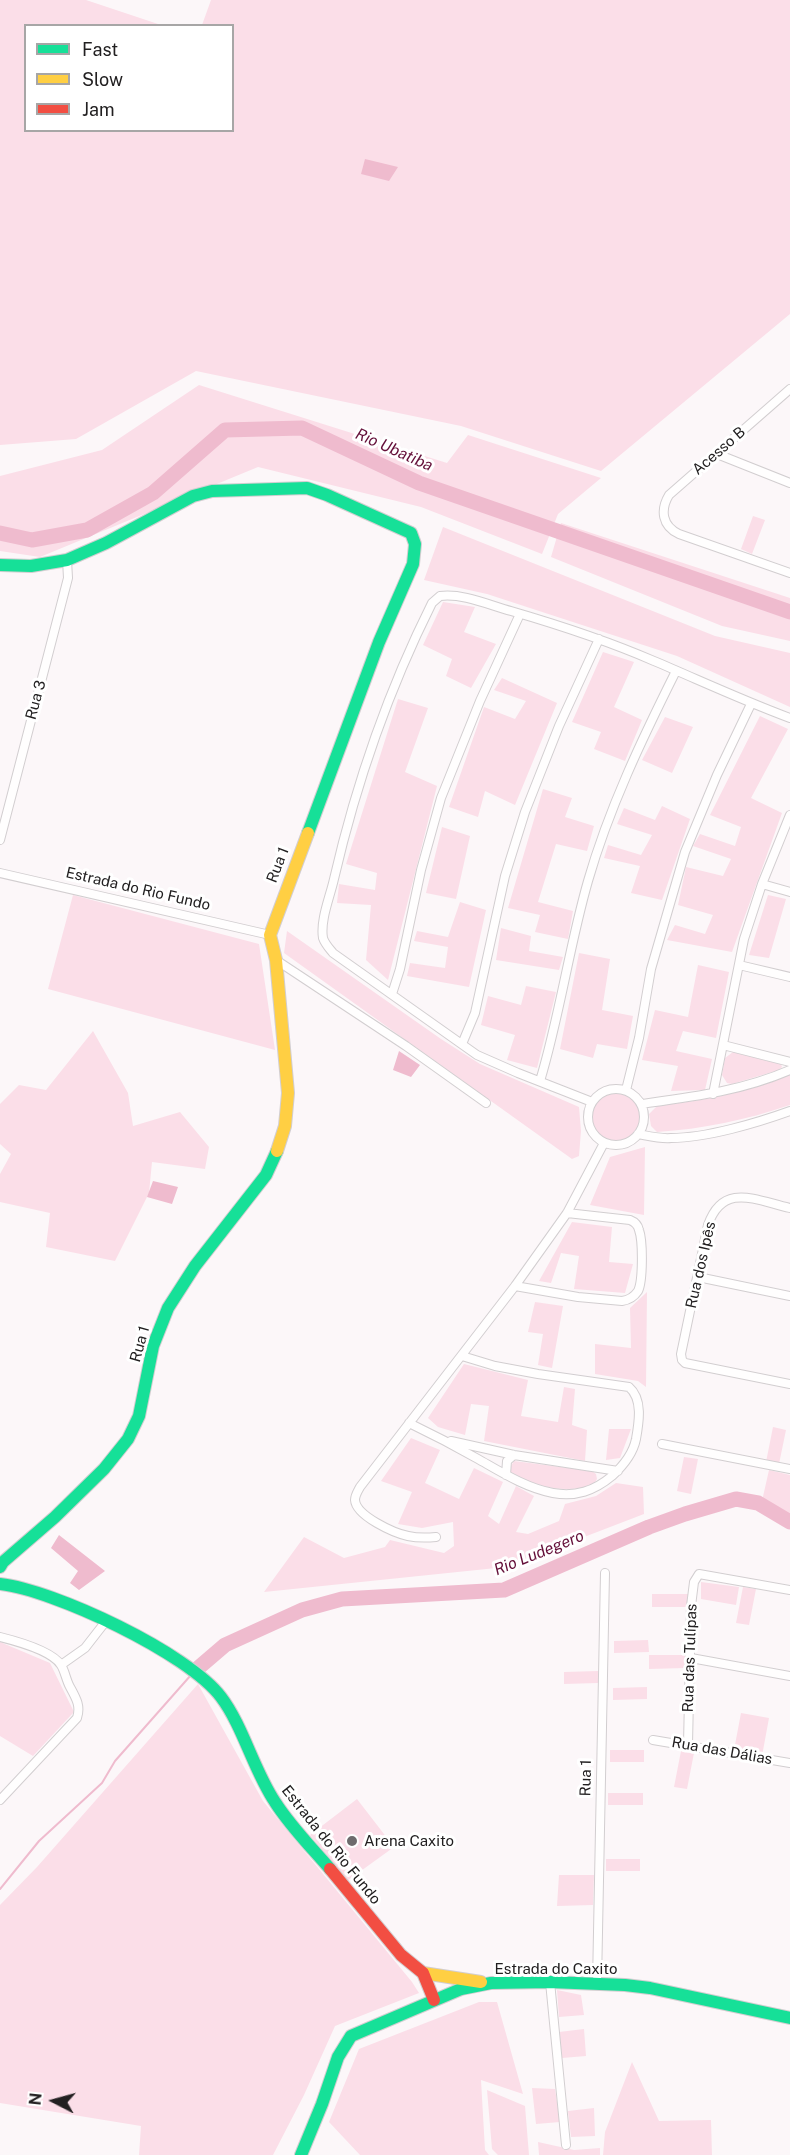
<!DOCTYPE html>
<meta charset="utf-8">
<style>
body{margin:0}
#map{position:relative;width:790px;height:2155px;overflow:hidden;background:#fcf7f9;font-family:"Public Sans",sans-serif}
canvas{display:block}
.legend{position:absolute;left:24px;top:24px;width:210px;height:108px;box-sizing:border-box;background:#fff;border:2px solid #a7a6a6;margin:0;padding:8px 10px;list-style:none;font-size:18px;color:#222021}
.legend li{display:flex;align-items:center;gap:12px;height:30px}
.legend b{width:30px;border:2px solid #a7a6a6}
.north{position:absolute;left:24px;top:2071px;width:60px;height:60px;-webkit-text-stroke:4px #fff;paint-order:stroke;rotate:276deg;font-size:16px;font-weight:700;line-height:24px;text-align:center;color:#222021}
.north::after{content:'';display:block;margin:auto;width:21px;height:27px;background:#222021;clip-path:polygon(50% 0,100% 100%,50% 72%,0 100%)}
</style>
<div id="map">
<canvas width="790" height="2155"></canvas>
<ul class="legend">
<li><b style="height:8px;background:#16e098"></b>Fast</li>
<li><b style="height:8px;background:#ffcf43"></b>Slow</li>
<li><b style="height:8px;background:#f24e42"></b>Jam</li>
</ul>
<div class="north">N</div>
</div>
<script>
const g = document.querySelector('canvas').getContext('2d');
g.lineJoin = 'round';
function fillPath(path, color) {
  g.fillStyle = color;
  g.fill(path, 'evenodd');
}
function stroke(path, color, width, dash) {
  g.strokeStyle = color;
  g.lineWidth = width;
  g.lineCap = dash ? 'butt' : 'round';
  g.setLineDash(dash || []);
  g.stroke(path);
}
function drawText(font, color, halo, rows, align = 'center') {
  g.font = font + ' "Public Sans",sans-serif';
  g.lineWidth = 6;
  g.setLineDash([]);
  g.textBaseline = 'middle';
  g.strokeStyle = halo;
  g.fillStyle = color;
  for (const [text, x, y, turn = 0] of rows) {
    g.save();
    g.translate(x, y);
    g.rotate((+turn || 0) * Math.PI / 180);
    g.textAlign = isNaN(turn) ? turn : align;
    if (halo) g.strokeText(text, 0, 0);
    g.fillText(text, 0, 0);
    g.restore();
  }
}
fillPath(new Path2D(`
 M0 0H86L161 25 26 26V130H232V26L202 25 211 0H790V314L601 471 461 426 196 371 76 439 0 445Z
 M199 385 447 463 468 435 601 478 558 514 542 554 421 507 258 467 40 557 0 551V476L102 450Z
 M753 516 765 520 752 554 741 549Z
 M561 523 790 598V641L722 626 551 557Z
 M443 527 715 636 790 653V707L677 656 487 594 424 580Z
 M443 602 475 607 464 632 496 644 471 688 446 676 452 659 423 645Z
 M603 652 634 662 614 707 642 720 625 761 594 749 601 732 572 722Z
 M502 678 557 703 515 805 485 791 478 817 449 807 484 707 515 719 526 701 494 690Z
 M398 699 428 708 405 772 437 786 388 980 366 960 371 905 337 903 339 884 375 890 377 873 346 864Z
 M760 716 788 729 751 798 782 813 732 952 667 940 675 925 705 934 713 915 678 905 686 867 723 876 731 859 693 846 700 834 735 846 741 827 710 815Z
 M665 717 693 727 672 773 642 760Z
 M543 789 572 798 565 817 594 826 587 851 556 844 538 902 573 911 568 939 535 932 540 915 508 908Z
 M662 806 690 819 662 900 631 893 640 866 604 858 608 845 641 855 652 835 617 824 624 808 655 820Z
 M442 827 470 836 456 899 426 893Z
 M73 895 259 944 275 1050 48 989Z
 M768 895 786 899 769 958 749 955Z
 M460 902 486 910 469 987 407 976 410 963 445 968 448 947 414 941 417 931 448 937Z
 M501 928 531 936 529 951 563 957 559 970 496 960Z
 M287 931 441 1039 480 1064 579 1107 581 1131 579 1156 572 1159 284 953Z
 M579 953 610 959 602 1010 633 1016 627 1049 597 1044 593 1058 560 1049Z
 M698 965 729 972 716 1038 683 1031 676 1051 712 1059 705 1090 671 1091 678 1066 642 1060 655 1010 688 1017Z
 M526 986 556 992 537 1068 507 1060 515 1035 481 1025 488 996 521 1005Z
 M93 1031 128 1093 133 1126 180 1112 209 1147 205 1169 152 1162 149 1193 115 1261 46 1247 50 1213 0 1202V1174L11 1154 0 1144V1104L19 1085 46 1090Z
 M733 1052 781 1064 782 1067 779 1070 732 1084 727 1083 722 1075 725 1058Z
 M790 1075V1105C746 1120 703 1129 657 1132L651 1126 649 1114 658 1105C704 1102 746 1091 790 1075Z
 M591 1117a25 25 0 1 1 50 0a25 25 0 1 1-50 0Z
 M645 1147 644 1215 590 1205 610 1157Z
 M572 1222 612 1227 609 1262 633 1264 625 1293 574 1289 579 1256 561 1253 551 1283 539 1281Z
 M647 1292 646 1387 638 1381 595 1374V1344L631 1348 630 1308Z
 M535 1302 563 1306 552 1368 538 1365 543 1334 528 1332Z
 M464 1364 528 1380 521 1416 558 1422 564 1387 575 1389 572 1425 587 1430 585 1461 484 1441 489 1406 471 1404 465 1435 438 1427 428 1418Z
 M773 1427 786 1430 779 1464 766 1462Z
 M609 1429H631L620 1458 606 1460Z
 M411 1438 440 1450 425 1483 459 1499 474 1468 503 1482 488 1516 499 1524 516 1486 534 1496 516 1532 528 1534 559 1521 565 1504 596 1496 616 1483 643 1487 644 1514 506 1567 264 1592 304 1537 344 1558 385 1547 390 1540 444 1553 454 1546 453 1522 422 1528 398 1524 412 1492 381 1481Z
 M684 1457 698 1459 691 1494 677 1491Z
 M514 1461 592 1471 596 1474 597 1479 594 1484C567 1495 535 1487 511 1472V1466Z
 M769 1470 790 1475V1514L762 1501Z
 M701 1582 739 1587 736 1605 701 1599Z
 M743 1587 756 1589 749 1625 736 1623Z
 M652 1594H688V1607H652Z
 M648 1640 649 1652 614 1653V1641Z
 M0 1642 50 1663 74 1712 33 1756 0 1736Z
 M685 1655V1668L649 1669V1655Z
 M598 1671V1683L564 1684V1672Z
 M198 1684 263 1801 412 1982 419 1993 335 2026 304 2095 273 2155H139L141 2126 0 2103V1905L37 1867Z
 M647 1687V1699L613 1700V1688Z
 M741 1713 769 1718 762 1756 734 1750Z
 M610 1750H644V1762H610Z
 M681 1751 694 1753 687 1789 674 1787Z
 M608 1793H643V1805H608Z
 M357 1799 394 1847 347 1881 310 1835Z
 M606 1859H640V1871H606Z
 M559 1875H594L593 1905 557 1906Z
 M557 1990 581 1995 584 2015 559 2017Z
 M479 2002H497L523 2094 481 2080 485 2150 489 2155H360L329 2122 359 2049Z
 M584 2029 586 2056 562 2058 559 2032Z
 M632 2062 659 2121 711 2120 712 2155H603L605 2132Z
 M532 2088 555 2089 560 2122 536 2124Z
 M487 2090 525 2106 529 2155H498L492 2149Z
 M594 2108 595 2136 571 2137 568 2111Z
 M538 2142 574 2150 600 2148V2155H539Z`), '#fbdee8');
fillPath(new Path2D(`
 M365 159 398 167 389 181 361 174Z
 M399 1051 420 1065 411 1077 393 1070Z
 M153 1181 178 1187 172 1204 147 1197Z
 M59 1535 105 1571 79 1590 70 1583 78 1571 51 1548Z`), '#efbbce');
stroke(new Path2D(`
 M0 1889 39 1841 102 1783 115 1761 191 1675`), '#efbbce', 2);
stroke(new Path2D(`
 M0 533 32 540 87 530 153 493 225 430 302 428 419 483 790 612
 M197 1669 225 1645 302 1610 342 1599 504 1590 649 1527 685 1514 736 1499 758 1503 790 1522`), '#efbbce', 15);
const street = new Path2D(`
 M790 389 669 495C660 510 662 526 679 534L790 573
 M717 454 790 483
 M0 840 68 578 67 560
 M0 873 270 935
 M762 884 790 892
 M276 960 406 1046 486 1103
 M739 965 790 977
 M392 994 400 969 421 870 441 798 480 701 520 614
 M462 1044 475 1013 505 876 525 812 559 726 599 639
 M723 1045 790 1062
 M540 1081C560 1015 569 947 588 881 609 808 642 739 676 671
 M588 1117a28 28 0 1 1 56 0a28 28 0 1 1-56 0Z
 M626 1090 639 1038 651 969 685 852 717 775 751 704
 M713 1094 744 939 762 884 790 815
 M592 1102 518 1073 477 1055 333 953C329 948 325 944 323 938 320 920 330 897 334 879 356 784 388 691 432 603L440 596C463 593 489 605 511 611 559 625 608 641 654 661 699 680 744 701 790 718
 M641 1104C692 1097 742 1091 790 1070
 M638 1134C649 1136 660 1139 671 1138 706 1138 757 1123 790 1111
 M790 1208C755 1200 723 1182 708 1225L681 1354 682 1360 685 1363 790 1384
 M698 1277 790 1296
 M515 1286 578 1297 622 1301C629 1300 634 1297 638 1291 643 1281 643 1241 639 1230 638 1225 635 1222 630 1220L567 1213
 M409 1423C432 1434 455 1446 478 1459 501 1472 526 1488 553 1493 576 1497 594 1491 612 1476 623 1466 633 1454 636 1439 639 1422 643 1399 629 1387L538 1374 495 1366 462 1356
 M451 1441 514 1455 618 1471
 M662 1444 790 1469
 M506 1475 507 1461 514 1455
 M436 1537C426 1538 417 1538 408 1536 394 1533 356 1516 355 1500 355 1495 358 1491 360 1487L515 1286 567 1213 604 1143
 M0 1637C16 1641 52 1651 61 1665 65 1671 66 1680 70 1687 76 1698 81 1706 77 1718L0 1800
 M691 1658 790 1676
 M61 1665 85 1648 106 1621
 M653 1740 790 1763
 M688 1744 691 1606 694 1582 699 1574 790 1590
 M550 1982 566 2145
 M597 1983 605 1573`);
const fast = new Path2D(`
 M0 565 31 566 67 560 106 543 193 496 212 491 307 488 327 495 411 533 415 544 413 564 379 642 308 833
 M0 1567 3 1562 55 1517 104 1469 128 1439 139 1416 153 1346 168 1308 195 1266 266 1175 277 1151
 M0 1584C54 1590 188 1653 221 1697 243 1726 254 1771 275 1802 290 1826 312 1848 330 1869
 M301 2155 322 2104 338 2057 351 2036 461 1989 491 1983 550 1982 625 1985 650 1988 790 2018`);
const slow = new Path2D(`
 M277 1151 285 1126 288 1093 276 960 270 935 308 833
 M423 1973 481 1982`);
const jam = new Path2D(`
 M330 1869 401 1955 423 1973 434 2000`);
stroke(street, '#d2ced0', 10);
stroke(fast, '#d2ced0', 14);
stroke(slow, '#d2ced0', 14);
stroke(jam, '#d2ced0', 14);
stroke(street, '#fffefe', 8);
stroke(fast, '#16e098', 12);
stroke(slow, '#ffcf43', 12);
stroke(jam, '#f24e42', 12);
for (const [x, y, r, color] of [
 [352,1841,6,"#6e6b6d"]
]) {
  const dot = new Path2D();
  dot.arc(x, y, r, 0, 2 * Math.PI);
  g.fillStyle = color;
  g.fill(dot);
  stroke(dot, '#fff', 2);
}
drawText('15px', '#222021', '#fff', [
 ["Acesso B",719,451,-41],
 ["Rua 3",36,700,-75],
 ["Rua 1",278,865,-69],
 ["Estrada do Rio Fundo",138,889,13],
 ["Rua dos Ipês",701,1265,-77],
 ["Rua 1",140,1344,-74],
 ["Rua das Tulípas",690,1658,-88],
 ["Rua das Dálias",722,1751,10],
 ["Rua 1",586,1778,-89],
 ["Estrada do Rio Fundo",331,1845,51],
 ["Estrada do Caxito",556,1969]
]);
drawText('15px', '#222021', '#fff', [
 ["Arena Caxito",364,1841]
], 'left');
drawText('italic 16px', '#640f39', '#fff', [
 ["Rio Ubatiba",394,450,24],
 ["Rio Ludegero",539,1553,-22]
]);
</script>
